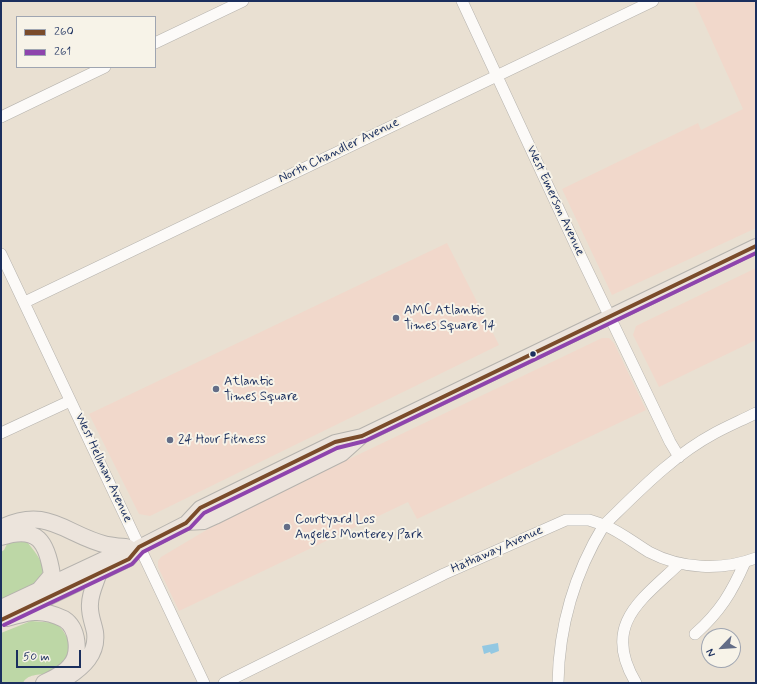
<!DOCTYPE html>
<style>
body{margin:0}
#map{position:relative;width:757px;height:684px;overflow:hidden;background:#e9e0d2;font-family:Mynerve,sans-serif}
canvas{display:block}
.frame{position:absolute;inset:0;border:2px solid #1b2f5e;pointer-events:none}
.legend{position:absolute;left:16px;top:16px;width:140px;height:52px;box-sizing:border-box;background:#f7f3e8;border:1px solid #9fa5b1;margin:0;padding:5px 7px;list-style:none;font-size:12px;color:#1b2f5e}
.legend li{display:flex;align-items:center;gap:8px;height:20px}
.legend b{width:20px;border:1px solid #9fa5b1}
.north{position:absolute;left:701px;top:628px;width:40px;height:40px;box-sizing:border-box;background:#f7f3e8;border:1px solid #9fa5b1;border-radius:50%;rotate:245deg;font-size:11px;font-weight:700;line-height:16px;text-align:center;color:#1b2f5e}
.north::after{content:'';display:block;margin:auto;width:14px;height:18px;background:#636d87;clip-path:polygon(50% 0,100% 100%,50% 72%,0 100%)}
.scale{position:absolute;left:16px;top:650px;width:65px;height:18px;box-sizing:border-box;border:2px solid #1b2f5e;border-top:0;padding-left:5px;font-size:12px;line-height:14px;white-space:nowrap;color:#1b2f5e;-webkit-text-stroke:3px #f7f3e8;paint-order:stroke}
</style>
<div id="map">
<canvas width="757" height="684"></canvas>
<div class="frame"></div>
<ul class="legend">
<li><b style="height:5px;background:#7a4b2a"></b>260</li>
<li><b style="height:5px;background:#8e44ad"></b>261</li>
</ul>
<div class="north">N</div>
<div class="scale">50 m</div>
</div>
<script>
const g = document.querySelector('canvas').getContext('2d');
g.lineJoin = 'round';
function fillPath(path, color) {
  g.fillStyle = color;
  g.fill(path, 'evenodd');
}
function stroke(path, color, width, dash) {
  g.strokeStyle = color;
  g.lineWidth = width;
  g.lineCap = dash ? 'butt' : 'round';
  g.setLineDash(dash || []);
  g.stroke(path);
}
function drawText(font, color, halo, rows, align = 'center') {
  g.font = font + ' Mynerve,sans-serif';
  g.lineWidth = 4;
  g.setLineDash([]);
  g.textBaseline = 'middle';
  g.strokeStyle = halo;
  g.fillStyle = color;
  for (const [text, x, y, turn = 0] of rows) {
    g.save();
    g.translate(x, y);
    g.rotate((+turn || 0) * Math.PI / 180);
    g.textAlign = isNaN(turn) ? turn : align;
    if (halo) g.strokeText(text, 0, 0);
    g.fillText(text, 0, 0);
    g.restore();
  }
}
fillPath(new Path2D(`
 M694 1H756V228L612 295 562 189 698 123 701 130 743 109Z
 M447 243 499 345 150 516 139 514 89 414Z
 M756 268V340L659 387 633 335 636 326Z
 M602 338H609L614 343 646 410 417 519 408 502 179 611 158 567V561L161 557 230 516Z`), '#f1d8cb');
fillPath(new Path2D(`
 M17 540 27 542C33 549 42 560 43 569 44 584 12 595 1 600V552L4 550 8 542Z
 M31 621 56 623C70 636 76 653 58 667 55 669 51 673 48 673 39 675 27 674 23 683H1V633Z`), '#bdd7a6');
fillPath(new Path2D(`
 M498 643 499 651 491 654 490 652 484 654 482 646Z`), '#93c8e2');
const minor = new Path2D(`
 M462 1 582 259 670 442 679 457
 M155 43 243 1
 M1 117 105 67
 M1 254 204 683
 M25 302 653 1
 M1 433 70 401
 M695 634C720 612 732 592 745 562
 M224 683 444 574 566 520H589L604 525C638 492 672 456 715 433 728 426 742 420 756 413
 M558 683C559 625 574 574 604 525 621 532 634 543 649 552 681 569 722 571 756 558
 M636 683C601 625 641 600 679 564`);
const major = new Path2D(`
 M186 523 204 522 215 517 342 454 361 437
 M1 607 129 547
 M19 612 129 559 139 547 186 523 200 508 335 442 362 436 756 246`);
const highway = new Path2D(`
 M1 528C48 505 65 535 107 545 113 546 119 547 126 547
 M1 537C38 525 47 542 52 575L41 588
 M7 618C16 616 28 611 37 612 46 612 56 615 64 619 78 628 81 654 70 666 64 674 52 679 44 683
 M66 678C83 667 98 654 95 632 93 622 89 614 90 604 90 594 95 584 98 575`);
stroke(minor, '#b5b2ad', 12);
stroke(major, '#b5b2ad', 16);
stroke(highway, '#b5b2ad', 18);
stroke(minor, '#fcfaf8', 11);
stroke(major, '#ece4dc', 14);
stroke(highway, '#ece4dc', 16);
stroke(new Path2D(`
 M1 620 129 559 139 547 186 523 200 508 335 442 362 436 756 246`), '#7a4b2a', 4);
stroke(new Path2D(`
 M4 625 132 564 143 552 190 528 204 513 337 448 365 441 756 253`), '#8e44ad', 4);
for (const [x, y, r, color] of [
 [396,318,4,"#636d87"],
 [533,354,3.5,"#1b2f5e"],
 [216,389,4,"#636d87"],
 [170,440,4,"#636d87"],
 [287,527,4,"#636d87"]
]) {
  const dot = new Path2D();
  dot.arc(x, y, r, 0, 2 * Math.PI);
  g.fillStyle = color;
  g.fill(dot);
  stroke(dot, '#f7f3e8', 1.5);
}
drawText('13px', '#1b2f5e', '#f7f3e8', [
 ["North Chandler Avenue",339,151,-26],
 ["West Emerson Avenue",555,201,65],
 ["West Hellman Avenue",103,468,65],
 ["Hathaway Avenue",497,550,-24]
]);
drawText('13px', '#1b2f5e', '#f7f3e8', [
 ["AMC Atlantic",404,311],
 ["Times Square 14",404,326],
 ["Atlantic",224,382],
 ["Times Square",224,397],
 ["24 Hour Fitness",178,440],
 ["Courtyard Los",295,520],
 ["Angeles Monterey Park",295,535]
], 'left');
</script>
